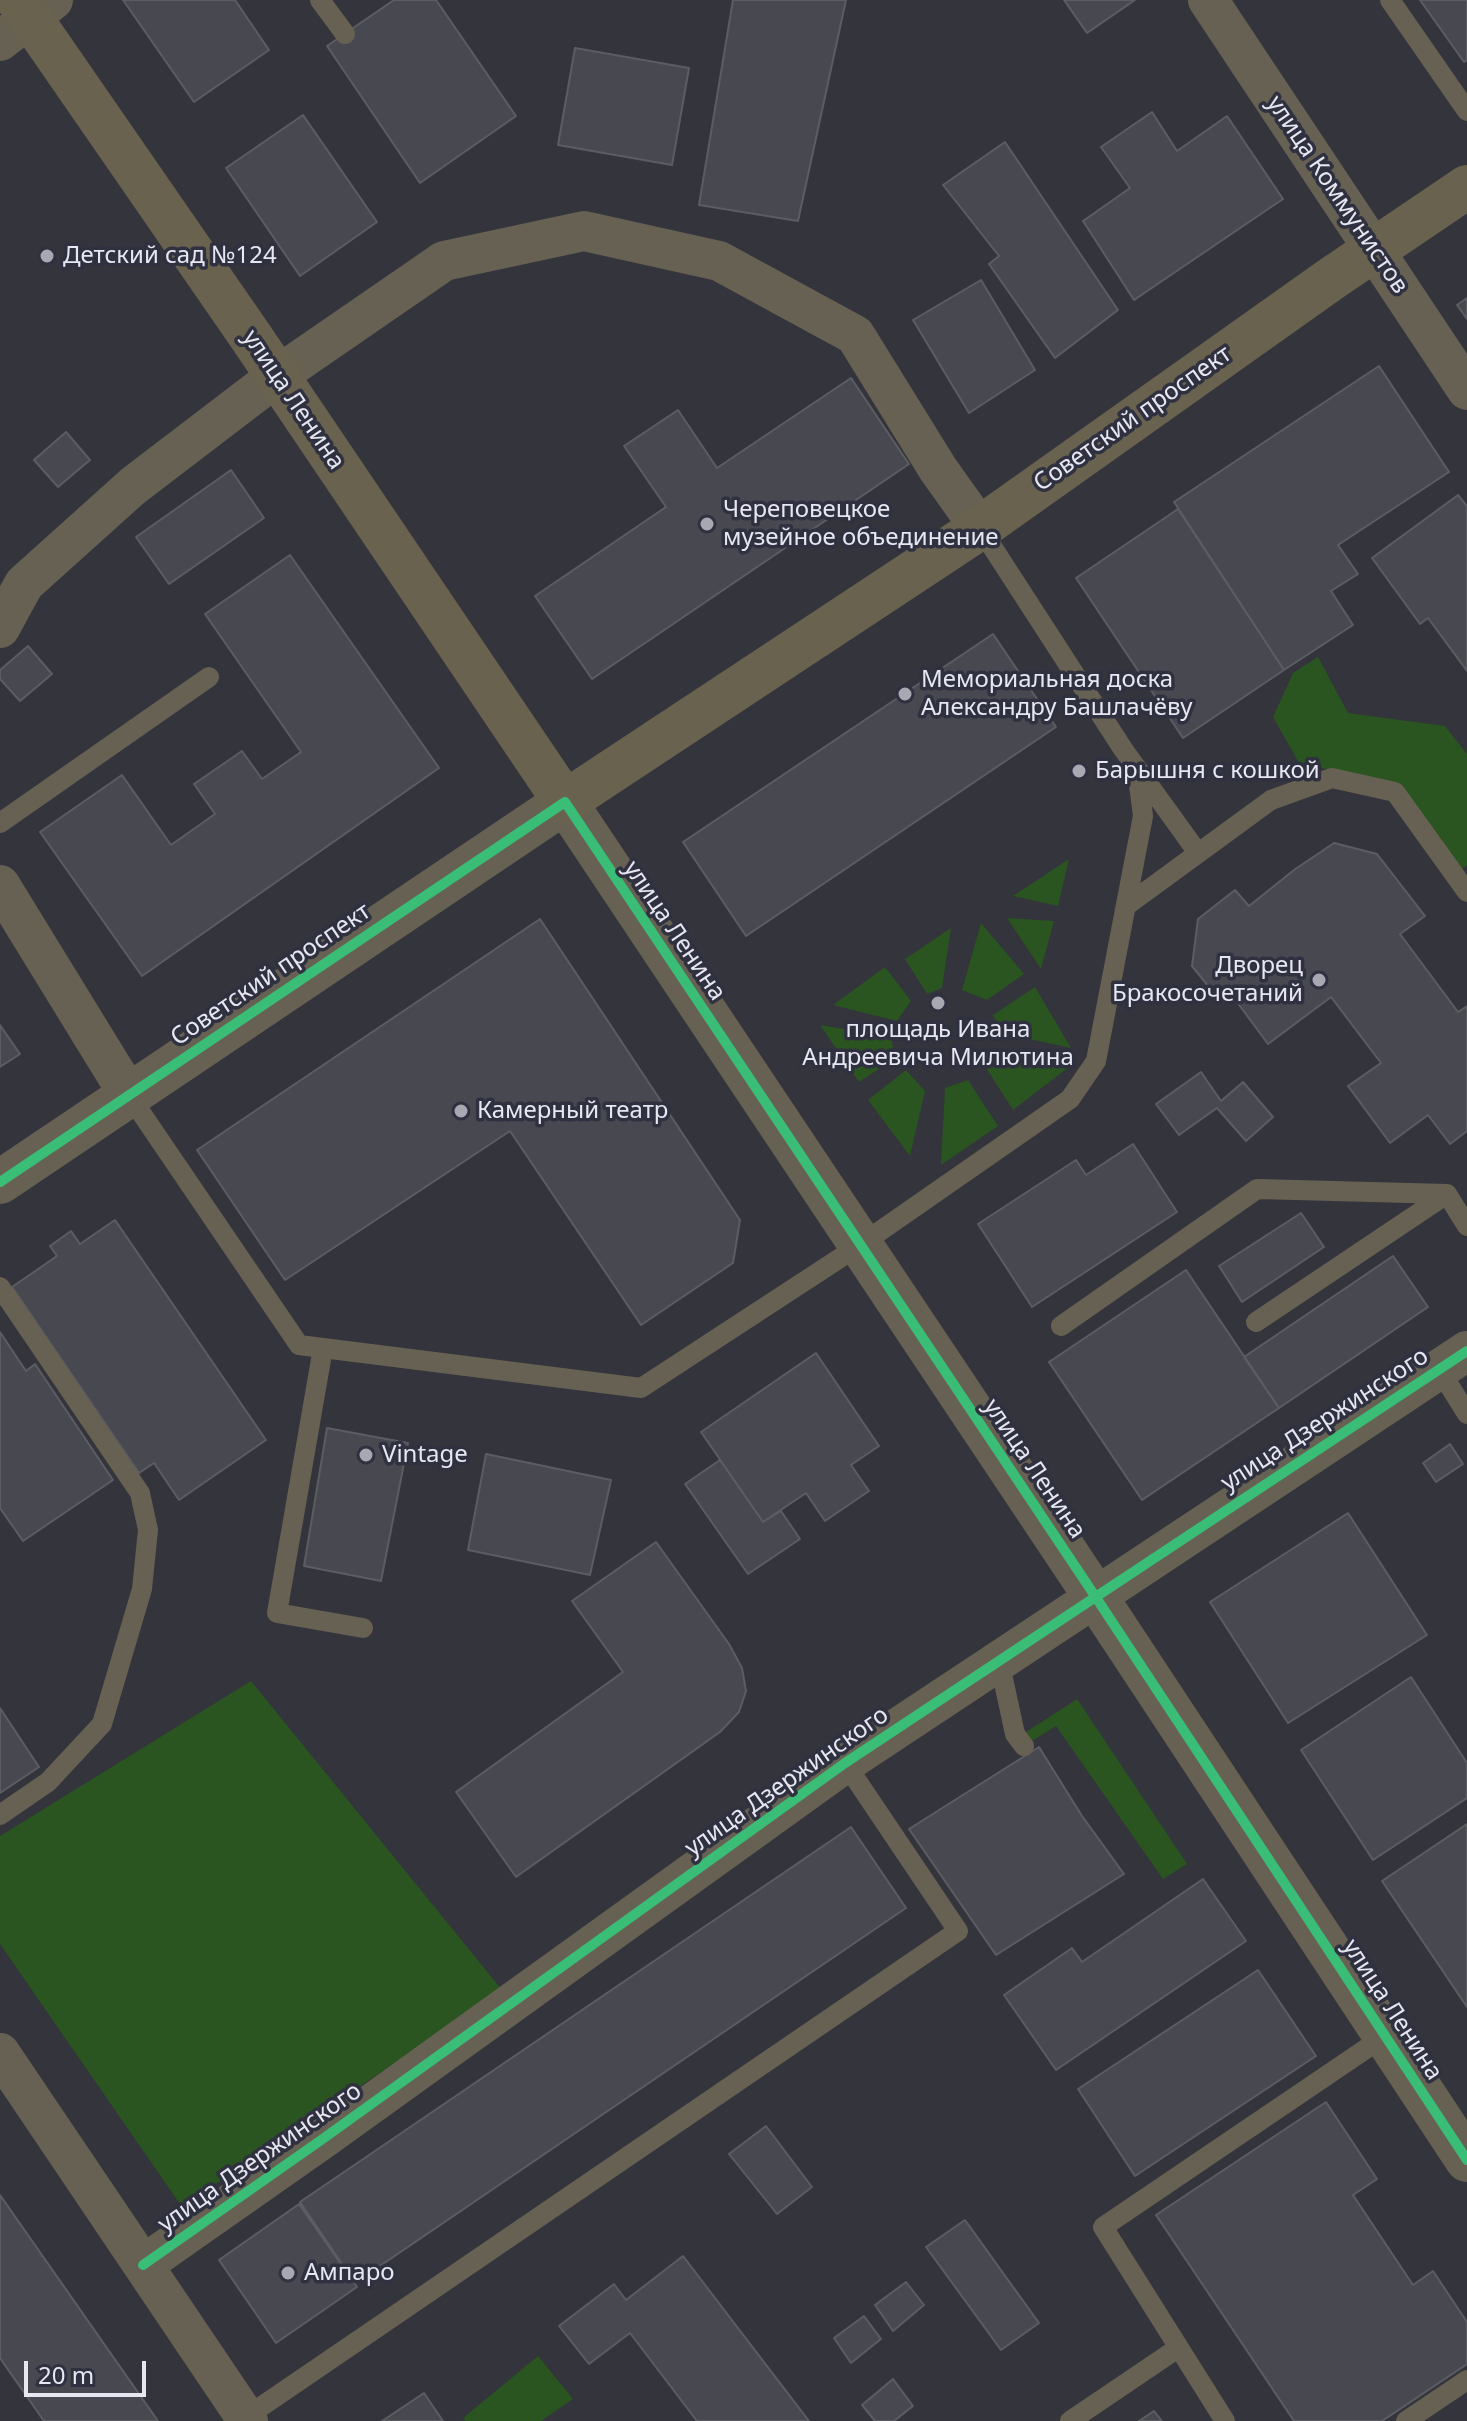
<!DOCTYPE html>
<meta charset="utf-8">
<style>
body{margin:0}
#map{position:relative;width:1467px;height:2421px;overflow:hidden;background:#34343c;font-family:"Noto Sans",sans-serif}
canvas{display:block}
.scale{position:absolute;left:24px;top:2361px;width:122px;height:36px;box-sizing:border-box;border:4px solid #e6e7f1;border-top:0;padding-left:10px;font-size:24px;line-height:28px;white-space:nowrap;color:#e6e7f1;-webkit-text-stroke:6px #303140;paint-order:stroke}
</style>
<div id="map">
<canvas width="1467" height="2421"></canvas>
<div class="scale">20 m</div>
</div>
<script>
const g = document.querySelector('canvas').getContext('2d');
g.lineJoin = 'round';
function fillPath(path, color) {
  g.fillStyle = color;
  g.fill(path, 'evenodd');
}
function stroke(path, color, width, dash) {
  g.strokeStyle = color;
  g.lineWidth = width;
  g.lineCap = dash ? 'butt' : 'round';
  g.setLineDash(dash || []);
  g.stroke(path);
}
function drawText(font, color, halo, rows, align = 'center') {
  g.font = font + ' "Noto Sans",sans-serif';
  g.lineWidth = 7;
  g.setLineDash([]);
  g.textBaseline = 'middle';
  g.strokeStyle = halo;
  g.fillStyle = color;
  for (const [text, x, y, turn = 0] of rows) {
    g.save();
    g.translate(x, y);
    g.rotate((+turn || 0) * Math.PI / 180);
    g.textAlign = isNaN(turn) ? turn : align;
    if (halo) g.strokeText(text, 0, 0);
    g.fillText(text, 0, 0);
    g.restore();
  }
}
fillPath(new Path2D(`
 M1318 657 1348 713 1445 726 1467 754V865L1461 870 1400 785 1299 763 1273 717 1293 673Z
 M1069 859 1058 906 1013 896Z
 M1007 918 1054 921 1041 969Z
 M981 923 1024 974 987 1000 962 990Z
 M951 928 942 988 927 994 905 959Z
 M885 967 911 1001 897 1021 833 1005Z
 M1035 987 1071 1048 1002 1033 993 1015Z
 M820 1025 891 1037 895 1058 859 1082Z
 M998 1052 1069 1067 1013 1110 986 1068Z
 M906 1070 925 1091 910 1156 868 1100Z
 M968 1080 998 1126 941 1165 945 1088Z
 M251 1681 502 1990 182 2207 0 1944V1836Z
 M1077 1699 1187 1864 1163 1879 1056 1726 1024 1746 1023 1734Z
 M538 2356 573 2399 541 2421H465L463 2418Z`), '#2a5420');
const building = new Path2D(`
 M123 0H235L269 50 194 102Z
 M394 0H436L516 116 420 183 327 46Z
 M733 0H846L798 221 699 205Z
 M1064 0H1135L1087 33Z
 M1420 0H1467V60L1464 62Z
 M575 48 689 68 672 165 558 145Z
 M1152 112 1177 151 1227 116 1283 199 1134 300 1083 221 1130 188 1101 147Z
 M303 115 377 222 300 276 226 168Z
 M1005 142 1118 310 1055 358 989 264 999 256 943 185Z
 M981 280 1035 370 969 413 913 320Z
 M1467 298V319L1457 305Z
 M1379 366 1449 472 1338 545 1358 574 1331 591 1353 625 1284 670 1174 502Z
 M851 378 909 464 592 679 535 596 666 507 624 446 678 410 717 468Z
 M66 432 90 460 58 487 34 460Z
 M231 470 264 518 169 584 136 537Z
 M1458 495 1467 506V671L1428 618 1420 624 1372 558Z
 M1178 509 1284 670 1183 738 1076 578Z
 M290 555 439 768 142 976 40 832 122 775 171 845 215 814 194 784 242 751 262 779 301 752 205 614Z
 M993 634 1056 727 746 936 683 842Z
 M28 646 52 674 20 701 0 679V670Z
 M1334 843 1377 854 1425 916 1400 934 1458 1012 1467 1006V1131L1450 1144 1428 1115 1390 1143 1348 1086 1381 1063 1331 997 1268 1044 1231 994 1221 1002 1192 966 1198 919 1235 890 1249 906 1294 870Z
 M540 919 740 1220 733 1263 641 1325 510 1131 285 1280 197 1150Z
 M0 1025 20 1054 0 1067Z
 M1201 1072 1221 1101 1243 1082 1273 1117 1246 1141 1217 1108 1179 1135 1156 1104Z
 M1133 1144 1177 1212 1032 1307 978 1224 1076 1160 1086 1175Z
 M1301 1213 1324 1247 1242 1302 1219 1266Z
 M115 1220 266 1440 179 1500 154 1463 139 1473 12 1287 57 1256 50 1246 71 1231 80 1244Z
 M1393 1256 1428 1307 1279 1408 1244 1357Z
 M1186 1270 1279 1408 1142 1500 1049 1362Z
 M0 1332 26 1371 35 1364 113 1480 23 1541 0 1508Z
 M816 1353 879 1446 851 1465 869 1491 825 1521 806 1493 763 1522 701 1432Z
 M327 1428 408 1443 381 1581 304 1566Z
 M1450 1444 1463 1464 1436 1482 1423 1463Z
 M486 1454 611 1480 590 1575 468 1550Z
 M720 1460 763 1522 781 1511 800 1539 748 1574 685 1484Z
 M1348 1513 1427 1635 1288 1723 1210 1602Z
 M656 1542 729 1644 742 1668 746 1691 739 1712 720 1732 516 1877 456 1792 623 1672 572 1601Z
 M1411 1677 1467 1763V1798L1373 1860 1301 1750Z
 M0 1708 39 1767 0 1793Z
 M1039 1747 1082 1816 1124 1874 996 1955 909 1829Z
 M1467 1824V2007L1382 1881Z
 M851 1827 906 1908 355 2283 300 2202Z
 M1203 1879 1246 1941 1056 2070 1004 1995 1072 1948 1082 1962Z
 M1258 1970 1316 2056 1135 2176 1078 2089Z
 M1326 2102 1377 2179 1353 2195 1413 2285 1433 2271 1467 2322V2364L1382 2421H1294L1156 2215Z
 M766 2126 812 2187 777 2214 729 2154Z
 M0 2195 158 2421H44L0 2358Z
 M299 2204 357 2287 276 2343 219 2260Z
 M965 2220 1039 2323 1001 2350 926 2247Z
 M683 2256 809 2421H697L630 2333 589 2364 559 2326 614 2284 626 2300Z
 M906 2282 924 2305 893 2331 875 2305Z
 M864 2316 881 2339 851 2363 834 2338Z
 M893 2379 913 2406 894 2421H875L862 2405Z
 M424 2393 443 2421H382Z
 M1154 2411 1162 2421H1139Z`);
fillPath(building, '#484950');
stroke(building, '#5c5c63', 2);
stroke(new Path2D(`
 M320 0 345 34
 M1390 0 1467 111
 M980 528 1123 749 1198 853
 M0 823 209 677
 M1126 906 1271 800 1332 778 1395 792 1467 892
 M129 1095 299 1345 641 1388 860 1245 1070 1099 1096 1061 1143 816 1137 769
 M0 1287 140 1493 148 1530 142 1589 102 1724 48 1782 0 1815
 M1256 1322 1447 1194 1467 1226
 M1061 1326 1257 1189 1447 1194
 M323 1348 277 1613 363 1628
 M1439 1369 1467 1414
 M999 1660 1015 1734 1024 1746
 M246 2417 958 1931 845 1763
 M1070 2421 1178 2348
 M1225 2421 1103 2227 1385 2036
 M1406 2421 1467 2380`), '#676153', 20);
stroke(new Path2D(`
 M1208 0 1467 390
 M0 41 53 0
 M0 628 24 584 133 486 277 376 444 261 584 231 719 261 855 335 938 469 980 528
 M0 885 129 1095
 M0 2053 248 2421
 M143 2265 324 2138 845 1763 1467 1351`), '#676153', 40);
stroke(new Path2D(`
 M0 1182 565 802 1095 1596 1467 2160`), '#676153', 44);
stroke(new Path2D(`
 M18 0 251 337 565 802 980 528 1331 279 1467 187`), '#69624f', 44);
stroke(new Path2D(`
 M0 1182 565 802 1095 1596 1467 2160
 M143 2265 324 2138 845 1763 1467 1351`), '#3abd76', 10);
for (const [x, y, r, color] of [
 [47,256,8,"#a8a8b2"],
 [707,524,8,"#a8a8b2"],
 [905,694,8,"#a8a8b2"],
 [1079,771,8,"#a8a8b2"],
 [1319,980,8,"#a8a8b2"],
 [938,1003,8,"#a8a8b2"],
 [461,1111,8,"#a8a8b2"],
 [366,1455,8,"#a8a8b2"],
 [288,2273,8,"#a8a8b2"]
]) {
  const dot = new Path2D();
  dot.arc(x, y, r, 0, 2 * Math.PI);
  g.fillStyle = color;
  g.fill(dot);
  stroke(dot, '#303140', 3);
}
drawText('24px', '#e6e7f1', '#303140', [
 ["улица Коммунистов",1337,195,56],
 ["улица Ленина",293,400,56],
 ["Советский проспект",1133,419,-35],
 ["улица Ленина",674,931,56],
 ["Советский проспект",271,975,-34],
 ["улица Дзержинского",1325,1420,-33],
 ["улица Ленина",1034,1469,56],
 ["улица Дзержинского",787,1782,-35],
 ["улица Ленина",1392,2010,57],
 ["улица Дзержинского",260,2158,-35]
]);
drawText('24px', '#e6e7f1', '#303140', [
 ["Детский сад №124",63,256],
 ["Череповецкое",723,510],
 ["музейное объединение",723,538],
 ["Мемориальная доска",921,680],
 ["Александру Башлачёву",921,708],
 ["Барышня с кошкой",1095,771],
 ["Дворец",1303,966,"right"],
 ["Бракосочетаний",1303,994,"right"],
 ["площадь Ивана",938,1030,"center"],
 ["Андреевича Милютина",938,1058,"center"],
 ["Камерный театр",477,1111],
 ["Vintage",382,1455],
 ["Ампаро",304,2273]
], 'left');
</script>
